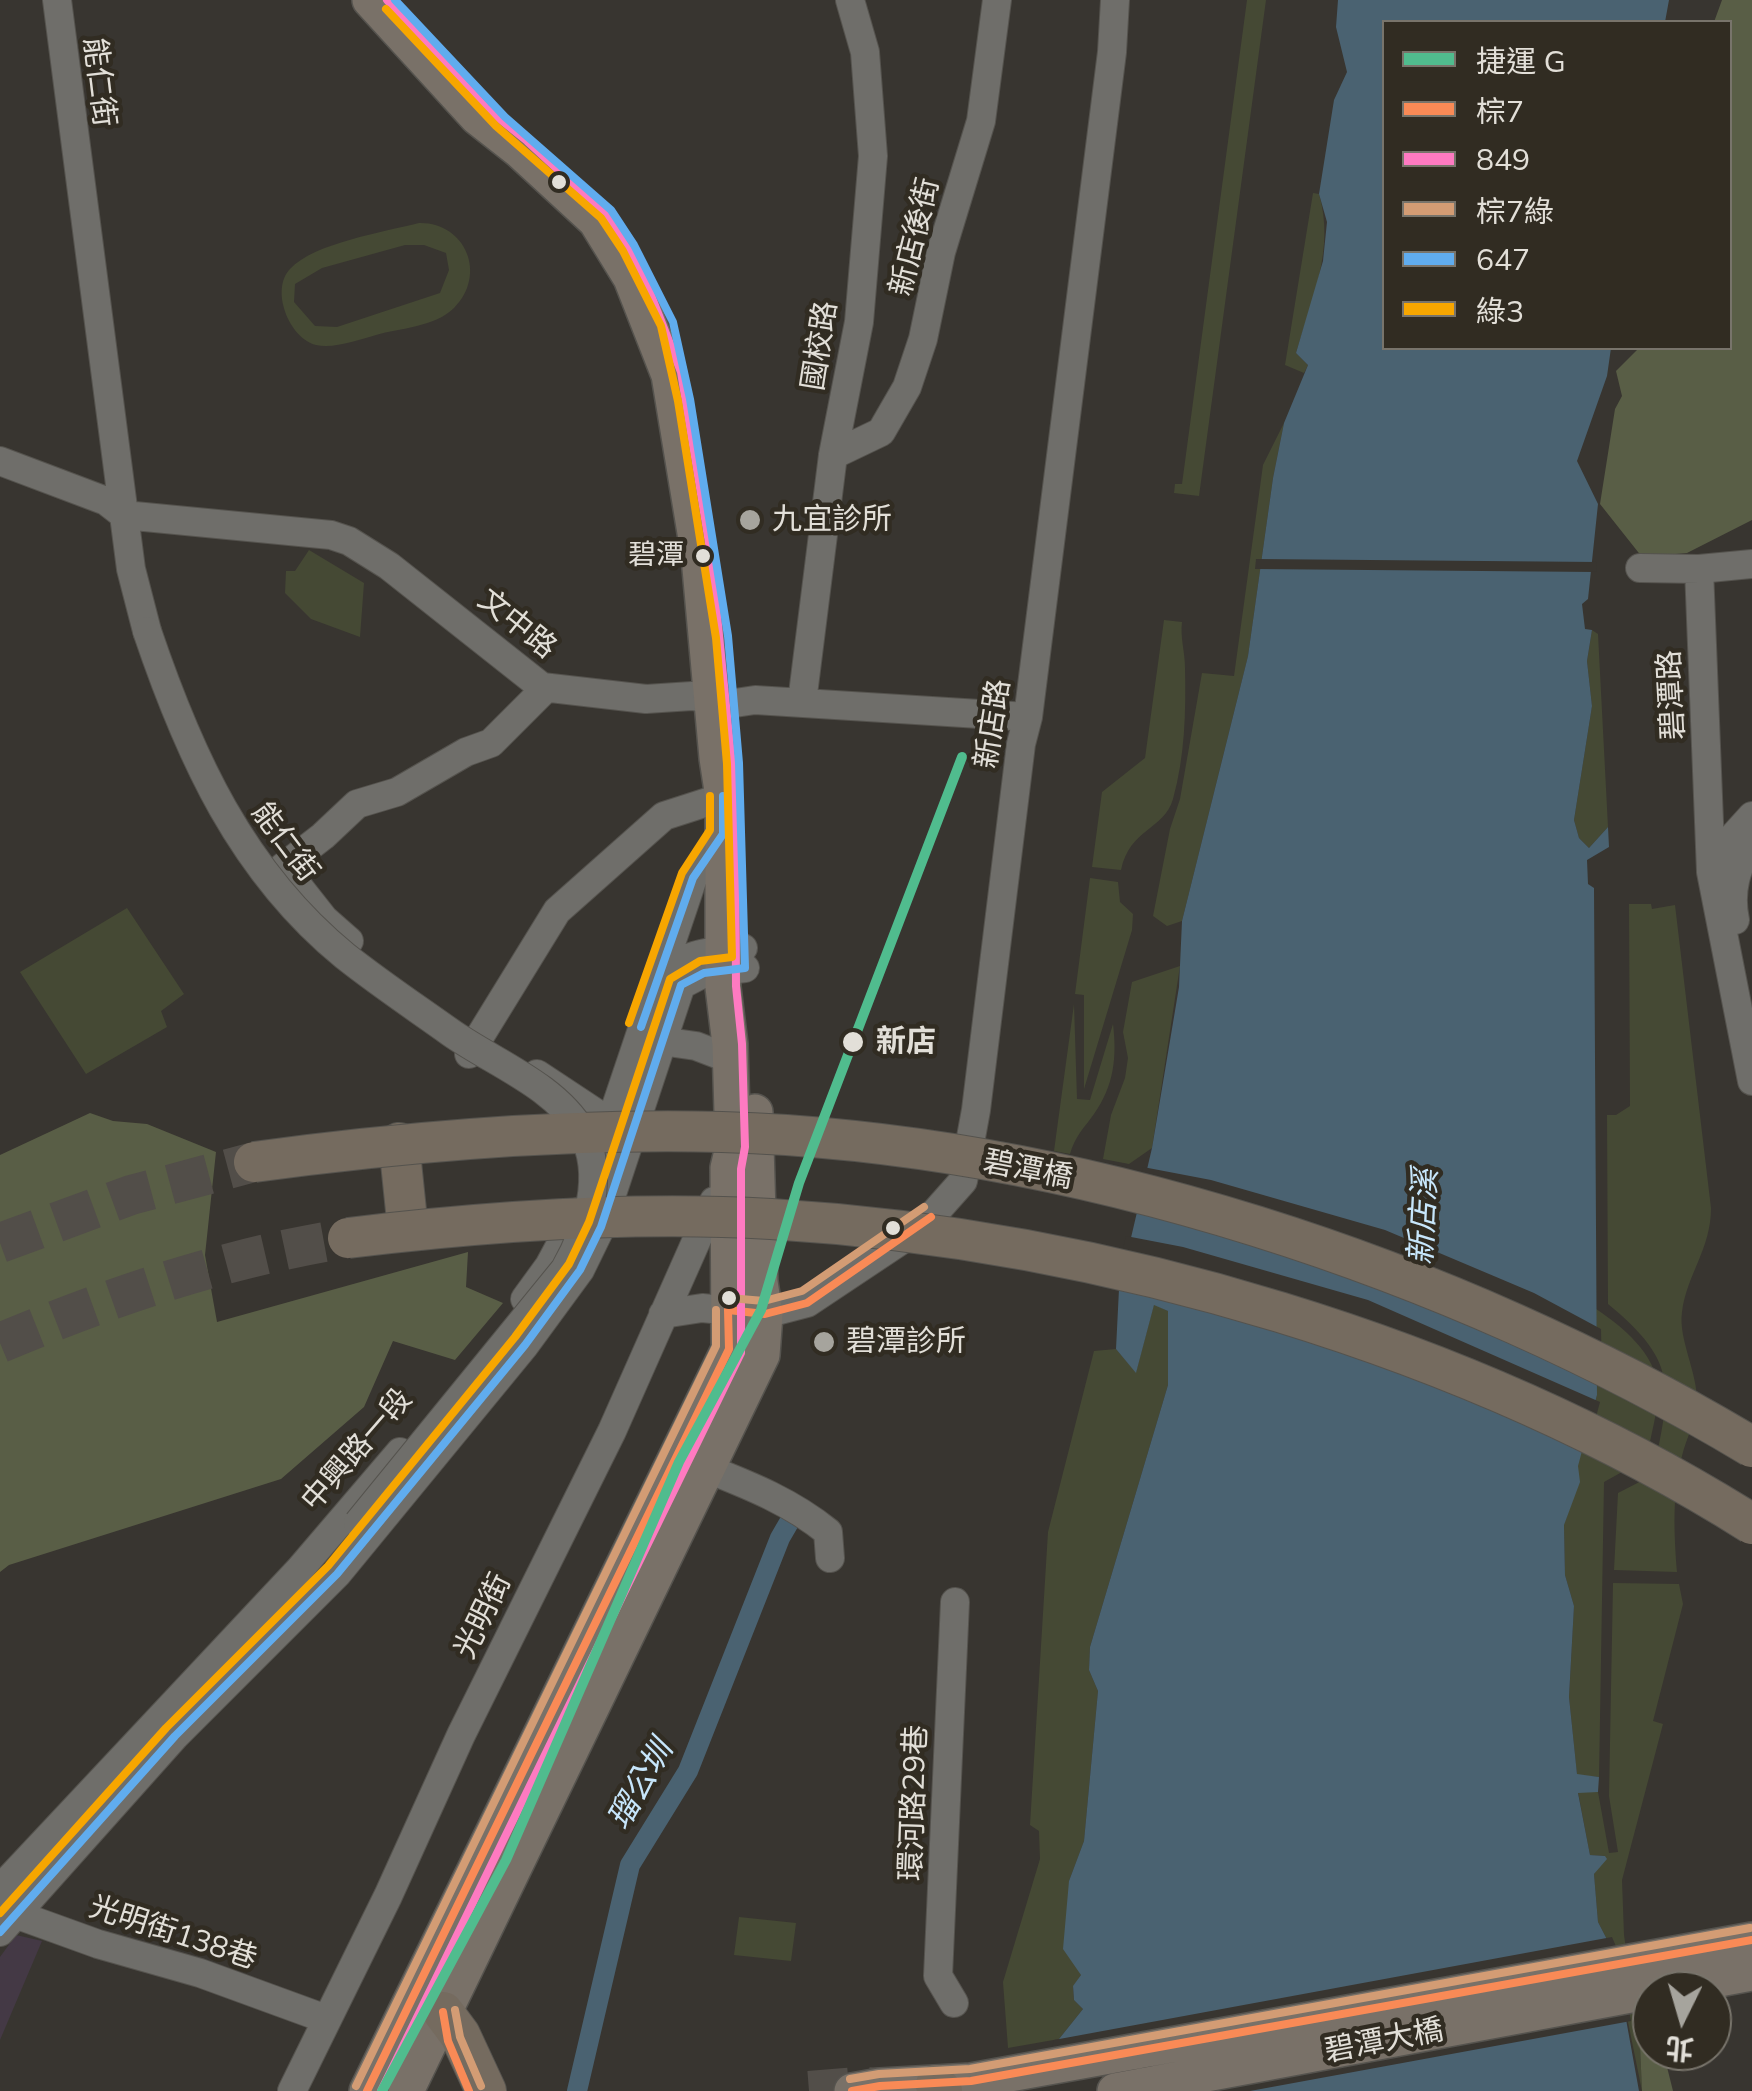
<!DOCTYPE html>
<meta charset="utf-8">
<style>
body{margin:0}
#map{position:relative;width:1752px;height:2091px;overflow:hidden;background:#383530;font-family:Mulish,"Noto Sans TC",sans-serif}
canvas{display:block}
.legend{position:absolute;left:1382px;top:20px;width:350px;height:330px;box-sizing:border-box;background:#312c22;border:2px solid #78746b;margin:0;padding:12px 18px;list-style:none;font-size:30px;color:#e2dfd8}
.legend li{display:flex;align-items:center;gap:20px;height:50px}
.legend b{width:50px;border:2px solid #78746b}
.north{position:absolute;left:1632px;top:1971px;width:100px;height:100px;box-sizing:border-box;background:#312c22;border:2px solid #78746b;border-radius:50%;rotate:185deg;font-size:28px;font-weight:700;line-height:40px;text-align:center;color:#e2dfd8}
.north::after{content:'';display:block;margin:auto;width:35px;height:45px;background:#a6a49d;clip-path:polygon(50% 0,100% 100%,50% 72%,0 100%)}
</style>
<div id="map">
<canvas width="1752" height="2091"></canvas>
<ul class="legend">
<li><b style="height:12px;background:#50bc8e"></b>捷運 G</li>
<li><b style="height:12px;background:#f98a56"></b>棕7</li>
<li><b style="height:12px;background:#fe7ac1"></b>849</li>
<li><b style="height:12px;background:#d39c74"></b>棕7綠</li>
<li><b style="height:12px;background:#60acee"></b>647</li>
<li><b style="height:12px;background:#f7a600"></b>綠3</li>
</ul>
<div class="north">北</div>
</div>
<script>
const g = document.querySelector('canvas').getContext('2d');
g.lineJoin = 'round';
function fillPath(path, color) {
  g.fillStyle = color;
  g.fill(path, 'evenodd');
}
function stroke(path, color, width, dash) {
  g.strokeStyle = color;
  g.lineWidth = width;
  g.lineCap = dash ? 'butt' : 'round';
  g.setLineDash(dash || []);
  g.stroke(path);
}
function drawText(font, color, halo, rows, align = 'center') {
  g.font = font + ' Mulish,"Noto Sans TC",sans-serif';
  g.lineWidth = 9;
  g.setLineDash([]);
  g.textBaseline = 'middle';
  g.strokeStyle = halo;
  g.fillStyle = color;
  for (const [text, x, y, turn = 0] of rows) {
    g.save();
    g.translate(x, y);
    g.rotate((+turn || 0) * Math.PI / 180);
    g.textAlign = isNaN(turn) ? turn : align;
    if (halo) g.strokeText(text, 0, 0);
    g.fillText(text, 0, 0);
    g.restore();
  }
}
fillPath(new Path2D(`
 M16 1935 42 1941 0 2040V1957Z`), '#443945');
fillPath(new Path2D(`
 M1247 0H1266L1199 496 1174 493 1175 484H1182Z
 M1313 193 1319 194C1335 249 1312 299 1296 353L1308 365 1304 373 1285 365Z
 M419 223C465 222 488 274 454 308 435 327 400 328 376 335 358 340 334 349 316 345 289 338 270 290 290 269 314 243 384 232 419 223ZM405 245H424L446 253 449 270 440 293 337 327 315 326 294 302 295 284 322 268Z
 M1284 423 1273 478 1248 656 1182 921 1167 926 1153 916 1170 829 1180 799 1202 673 1234 676 1263 465Z
 M309 550 364 583 360 637 311 619 285 593 286 571H295Z
 M1164 620 1182 622C1180 638 1185 651 1185 668 1186 711 1185 756 1173 799 1164 830 1130 828 1121 870L1092 867 1102 792 1145 758Z
 M1592 630 1598 634 1608 827 1589 848 1579 838 1574 820 1592 706 1587 661Z
 M1090 878 1118 882 1120 902 1133 914 1132 930 1084 1089V995L1075 994Z
 M1629 904H1651L1652 909 1675 905 1711 1208C1711 1249 1687 1274 1682 1312 1678 1339 1698 1373 1697 1403 1696 1421 1686 1439 1682 1456 1672 1493 1674 1534 1677 1572L1614 1570 1618 1493 1653 1475C1670 1389 1681 1364 1608 1304L1607 1115H1616L1630 1106Z
 M127 908 184 994 161 1011 167 1027 86 1074 20 972Z
 M1180 966 1152 1148 1129 1164 1103 1159 1111 1115 1125 1078 1128 1058 1123 1032 1132 982Z
 M1074 1004 1077 1099 1090 1100 1113 1024C1117 1057 1114 1086 1094 1114 1084 1128 1075 1136 1070 1154L1054 1151Z
 M1154 1304 1168 1311V1385L1090 1647 1089 1670 1098 1691 1084 1841 1069 1881 1081 1975 1073 1987 1074 2000 1083 2009 1059 2039 1008 2048 1003 1982 1040 1859 1039 1831 1030 1825 1048 1532 1094 1351 1116 1349 1136 1372Z
 M1596 1309C1622 1326 1656 1354 1658 1388 1659 1410 1650 1436 1647 1458L1604 1482 1599 1777 1577 1775 1569 1697 1574 1606 1565 1575 1564 1524 1579 1482 1577 1466 1597 1395Z
 M1613 1583 1679 1584 1683 1604 1653 1721 1663 1724 1622 1880 1624 1935 1640 2046 1642 2091 1614 1953 1598 1922 1594 1874 1605 1856 1590 1855 1578 1792H1598L1609 1853 1618 1852 1609 1796Z
 M739 1917 796 1923 791 1961 734 1955Z`), '#454934');
fillPath(new Path2D(`
 M1722 0H1752V520L1687 553 1642 557 1600 504 1615 409 1622 396 1616 371 1639 348H1730V22H1714Z
 M90 1113 113 1121 147 1124 216 1152 205 1255 217 1322 468 1252 466 1287 503 1303 455 1360 393 1341 364 1407 281 1479 9 1565 0 1572V1155Z
 M1652 2042V2051H1663L1673 2091H1642L1640 2046Z`), '#595e46');
fillPath(new Path2D(`
 M1338 0H1669L1665 22H1384V348H1611L1607 376 1577 461 1598 504 1588 599 1582 604 1585 629 1592 630 1587 661 1592 706 1574 820 1579 838 1589 848 1608 827 1609 847 1587 860 1588 884 1594 888 1597 1395 1578 1466 1580 1482 1564 1525 1565 1575 1574 1606 1569 1697 1577 1774 1599 1777 1598 1792 1578 1793 1590 1855 1605 1856 1607 1859 1594 1874 1598 1922 1614 1953 1639 2091H1047L1059 2039 1083 2009 1074 2000 1073 1986 1081 1975 1063 1949 1069 1881 1084 1841 1098 1691 1089 1670 1090 1647 1168 1385V1311L1154 1305 1136 1373 1116 1349 1119 1289 1152 1148 1179 987 1182 921 1248 656 1273 478 1284 423 1308 365 1296 353 1323 261 1327 222 1319 194 1334 100 1347 72 1336 27Z`), '#4a6271');
fillPath(new Path2D(`
 M1256 559 1597 562 1596 572 1255 569Z
 M1143 1167 1211 1180 1385 1230 1534 1293 1601 1329 1602 1382 1372 1273 1133 1209Z
 M1126 1236 1183 1247 1368 1300 1600 1402 1588 1447 1425 1375 1115 1282Z
 M1612 1937 1618 1951 1631 2021 1250 2091H1042L1054 2040Z`), '#383530');
stroke(new Path2D(`
 M577 2091 630 1865 688 1771 780 1538 791 1519`), '#4a6271', 20);
stroke(new Path2D(`
 M0 1243 131 1195 254 1162
 M0 1343C112 1296 228 1257 348 1238
 M809 2091 859 2087 890 2088`), '#524e49', 40, [40, 20]);
const minor = new Path2D(`
 M57 0 131 569 147 631
 M833 455 881 432 907 387 923 339 941 252 981 121 997 0
 M0 461 106 501 124 515 331 535 349 541 389 566 542 687 646 699 692 696 735 703 755 700 1028 717
 M1640 568 1699 569 1752 564
 M1699 569 1711 872 1752 1081
 M802 702 833 455 859 322 873 156 865 52 850 0
 M1712 871 1723 848 1752 816
 M1735 920C1729 891 1736 867 1752 842
 M349 941 324 919 283 867 323 836 357 804 397 792 466 752 491 743 546 688
 M659 980C679 953 712 951 743 948
 M661 1041 696 1046 730 1059
 M469 1054 557 911 664 816 723 797
 M537 1074 602 1117
 M602 1148 693 878 723 834
 M525 1299 549 1266 578 1212
 M663 1314 702 1308 765 1314 807 1303 903 1239 931 1217 963 1181 976 1110 1021 744 1028 717 1112 52 1115 0
 M708 1469C751 1486 791 1502 828 1532L830 1558
 M0 1889 300 1569 400 1452
 M1 1909 98 1944 200 1973 326 2019
 M0 1932 175 1736 337 1574 525 1345 580 1270 601 1227 681 985 704 973 745 968
 M954 2003 938 1976 955 1602
 M292 2091 388 1896 461 1735 612 1431 714 1201`);
const major = new Path2D(`
 M1654 1991 1752 1973
 M367 2091 729 1349 728 1168 733 1147 730 1044 723 987V797L717 758 699 557 669 375 631 278 596 221 519 150 477 117 370 0
 M406 2091 762 1355 765 1314 760 1282 755 1112
 M852 2091 880 2086 971 2081 1752 1940
 M1115 2091 1652 1991`);
const highway = new Path2D(`
 M399 1143 408 1230
 M443 2012 460 2035 486 2091
 M936 2085 942 2091`);
stroke(minor, '#55534e', 30);
stroke(major, '#55534e', 38);
stroke(highway, '#55534e', 42);
stroke(minor, '#6f6e6a', 28);
stroke(major, '#797168', 35);
stroke(highway, '#756b5f', 40);
const minorBridge = new Path2D(`
 M147 631C189 755 241 871 345 956 379 983 415 1007 450 1032 492 1062 555 1085 582 1132 606 1175 587 1230 565 1269L358 1523`);
const highwayBridge = new Path2D(`
 M254 1162C410 1141 564 1128 722 1132 1071 1142 1454 1268 1752 1447
 M348 1238C488 1221 631 1211 771 1219 1104 1239 1469 1346 1752 1524`);
stroke(minorBridge, '#55534e', 30, []);
stroke(highwayBridge, '#55534e', 42, []);
stroke(minorBridge, '#6f6e6a', 28);
stroke(highwayBridge, '#756b5f', 40);
stroke(new Path2D(`
 M728 1310 765 1314 807 1303 931 1217
 M443 2012 448 2041 469 2091
 M367 2091 729 1349 728 1310
 M852 2091 880 2086 971 2081 1752 1940`), '#f98a56', 8);
stroke(new Path2D(`
 M381 2091 741 1353V1169L745 1147 742 1044 736 986 735 796 711 555 681 372 642 272 606 214 527 141 486 108 387 0`), '#fe7ac1', 8);
stroke(new Path2D(`
 M729 1298 764 1301 802 1291 924 1207
 M455 2010 460 2037 481 2086
 M850 2079 879 2074 970 2069 1750 1928
 M356 2086 716 1346V1310`), '#d39c74', 8);
stroke(new Path2D(`
 M641 1027 693 878 723 834V796
 M0 1932 175 1736 337 1574 525 1345 580 1270 601 1227 681 985 704 973 745 968 739 763 728 636 690 399 673 322 634 245 611 210 505 117 395 0`), '#60acee', 8);
stroke(new Path2D(`
 M629 1023 682 873 710 830V796
 M0 1913 166 1728 328 1566 515 1337 569 1264 589 1222 670 979 700 961 732 957 727 764 716 638 678 401 661 326 623 251 601 218 496 126 386 9`), '#f7a600', 8);
stroke(new Path2D(`
 M382 2091 506 1860 679 1462 761 1310 799 1183 962 757`), '#50bc8e', 10);
for (const [x, y, r, color] of [
 [559,182,9,"#e2dfd8"],
 [750,520,12,"#a6a49d"],
 [703,556,9,"#e2dfd8"],
 [853,1042,12,"#e2dfd8"],
 [893,1228,9,"#e2dfd8"],
 [729,1298,9,"#e2dfd8"],
 [824,1342,12,"#a6a49d"]
]) {
  const dot = new Path2D();
  dot.arc(x, y, r, 0, 2 * Math.PI);
  g.fillStyle = color;
  g.fill(dot);
  stroke(dot, '#312c22', 4);
}
drawText('28px', '#e2dfd8', '#312c22', [
 ["碧潭",684,556]
], 'right');
drawText('30px', '#e2dfd8', '#312c22', [
 ["能仁街",99,82,83],
 ["新店後街",915,237,-76],
 ["國校路",820,346,-81],
 ["文中路",517,624,39],
 ["碧潭路",1672,695,-93],
 ["新店路",993,724,-81],
 ["能仁街",285,842,53],
 ["碧潭橋",1028,1170,11],
 ["中興路一段",357,1450,-49],
 ["光明街",483,1616,-64],
 ["環河路29巷",914,1803,-88],
 ["光明街138巷",173,1933,18],
 ["碧潭大橋",1384,2041,-11]
]);
drawText('30px', '#e2dfd8', '#312c22', [
 ["九宜診所",772,520],
 ["碧潭診所",846,1342]
], 'left');
drawText('bold 30px', '#e2dfd8', '#312c22', [
 ["新店",876,1042]
], 'left');
drawText('italic 32px', '#c7e6fb', '#312c22', [
 ["新店溪",1424,1217,-87],
 ["瑠公圳",641,1785,-60]
]);
</script>
